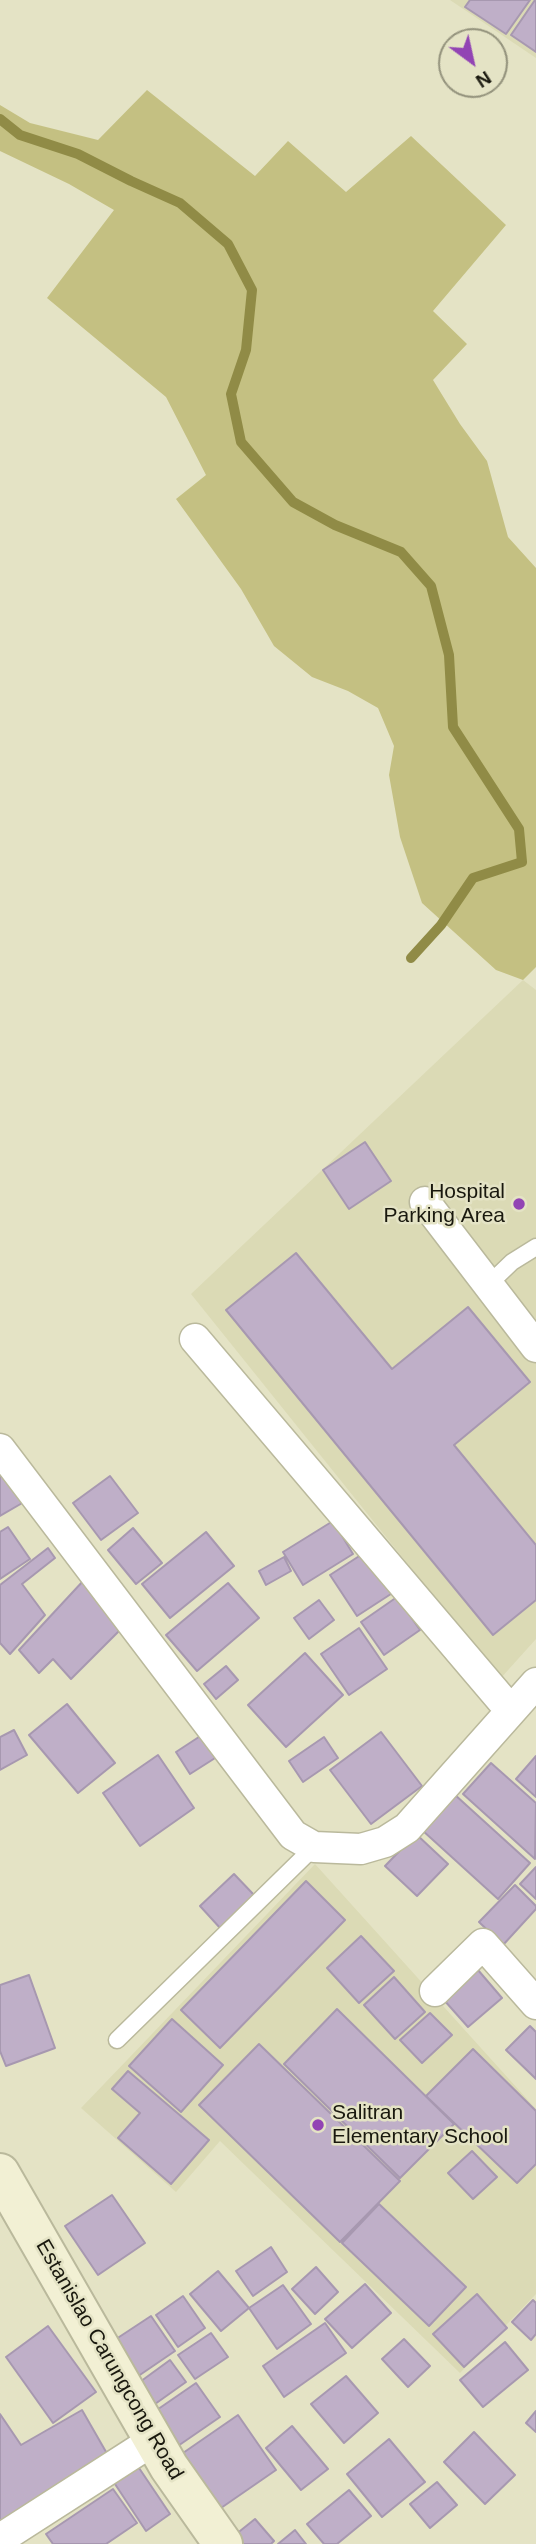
<!DOCTYPE html>
<style>
body{margin:0}
#map{position:relative;width:536px;height:2544px;overflow:hidden;background:#e4e3c5;font-family:Helvetica,sans-serif}
canvas{display:block}
.north{position:absolute;left:438px;top:28px;width:70px;height:70px;box-sizing:border-box;background:#e4e3c5;border:2px solid #93927c;border-radius:50%;rotate:147deg;font-size:19px;font-weight:700;line-height:28px;text-align:center;color:#19180e}
.north::after{content:'';display:block;margin:auto;width:24px;height:32px;background:#9244b4;clip-path:polygon(50% 0,100% 100%,50% 72%,0 100%)}
</style>
<div id="map">
<canvas width="536" height="2544"></canvas>
<div class="north">N</div>
</div>
<script>
const g = document.querySelector('canvas').getContext('2d');
g.lineJoin = 'round';
function fillPath(path, color) {
  g.fillStyle = color;
  g.fill(path, 'evenodd');
}
function stroke(path, color, width, dash) {
  g.strokeStyle = color;
  g.lineWidth = width;
  g.lineCap = dash ? 'butt' : 'round';
  g.setLineDash(dash || []);
  g.stroke(path);
}
function drawText(font, color, halo, rows, align = 'center') {
  g.font = font + ' Helvetica,sans-serif';
  g.lineWidth = 5;
  g.setLineDash([]);
  g.textBaseline = 'middle';
  g.strokeStyle = halo;
  g.fillStyle = color;
  for (const [text, x, y, turn = 0] of rows) {
    g.save();
    g.translate(x, y);
    g.rotate((+turn || 0) * Math.PI / 180);
    g.textAlign = isNaN(turn) ? turn : align;
    if (halo) g.strokeText(text, 0, 0);
    g.fillText(text, 0, 0);
    g.restore();
  }
}
fillPath(new Path2D(`
 M450 0H536V58Z
 M523 980 536 990V1639L500 1679 191 1294Z
 M315 1864 536 2109V2294L460 2373 220 2141 176 2192 81 2108Z`), '#dbdab5');
fillPath(new Path2D(`
 M147 90 255 176 288 141 346 192 411 136 506 225 433 311 467 344 433 380 460 424 487 461 508 537 536 568V967L523 980 496 970 422 903 400 837 389 775 394 746 378 708 348 691 312 677 274 646 241 589 176 499 206 475 166 397 47 298 114 210 69 184 0 151V105L30 123 98 140Z`), '#c4c082');
stroke(new Path2D(`
 M0 119 20 135 78 154 131 181 180 203 228 244 252 290 246 350 231 394 241 442 293 502 335 525 401 552 431 586 449 655 453 727 519 829 522 862 473 878 441 925 411 958`), '#908b46', 10);
const building = new Path2D(`
 M470 0H530L506 34 465 7Z
 M535 0H536V52L511 35Z
 M365 1142 391 1181 349 1209 323 1170Z
 M296 1253 392 1369 468 1307 530 1382 454 1445 536 1545V1600L493 1635 226 1310Z
 M5 1471 24 1502 0 1516V1474Z
 M110 1476 138 1513 101 1540 73 1503Z
 M333 1521 353 1554 303 1585 283 1552Z
 M8 1527 30 1559 0 1579V1532Z
 M133 1528 162 1563 136 1584 108 1550Z
 M206 1532 234 1566 170 1618 142 1584Z
 M48 1548 55 1558 22 1584 45 1615 10 1654 0 1643V1585Z
 M367 1551 394 1592 357 1616 330 1575Z
 M284 1557 291 1571 266 1585 259 1571Z
 M84 1580 124 1626 71 1679 53 1659 39 1673 19 1650Z
 M228 1583 259 1618 197 1671 166 1635Z
 M397 1597 420 1630 384 1655 361 1622Z
 M319 1600 334 1620 309 1639 294 1618Z
 M359 1628 387 1669 349 1695 321 1654Z
 M305 1653 343 1695 286 1747 248 1705Z
 M226 1666 238 1680 216 1699 204 1684Z
 M67 1704 115 1763 78 1793 29 1735Z
 M14 1730 27 1755 0 1770V1737Z
 M208 1731 223 1753 190 1774 176 1752Z
 M381 1732 422 1786 371 1824 330 1770Z
 M324 1737 338 1758 303 1782 289 1761Z
 M158 1755 194 1808 140 1846 103 1793Z
 M536 1756V1797L516 1779Z
 M491 1763 536 1803 535 1859 463 1794Z
 M454 1794 530 1863 498 1899 422 1830Z
 M416 1834 448 1864 417 1896 385 1866Z
 M536 1867V1899L520 1884Z
 M234 1874 255 1896 221 1929 200 1906Z
 M306 1881 345 1920 220 2048 181 2010Z
 M515 1885 536 1906V1909L503 1945 479 1922Z
 M361 1936 394 1971 359 2003 327 1968Z
 M478 1970 502 1998 468 2027 444 2000Z
 M29 1975 55 2048 6 2066 0 2051V1985Z
 M394 1977 425 2012 395 2039 364 2005Z
 M337 2009 454 2124 400 2178 284 2064Z
 M430 2013 452 2035 422 2063 400 2040Z
 M172 2019 223 2065 181 2112 129 2066Z
 M530 2026 536 2032V2079L506 2050Z
 M259 2044 400 2181 340 2242 199 2105Z
 M473 2049 536 2111V2164L517 2183 426 2096Z
 M128 2071 209 2140 171 2184 118 2138 140 2113 112 2089Z
 M472 2151 497 2177 473 2199 448 2173Z
 M112 2195 145 2243 98 2275 65 2226Z
 M379 2204 466 2287 429 2326 342 2243Z
 M271 2247 287 2272 253 2296 236 2271Z
 M316 2267 338 2292 315 2314 292 2289Z
 M218 2271 249 2308 221 2331 190 2294Z
 M365 2284 391 2313 352 2348 325 2319Z
 M283 2285 311 2324 277 2349 249 2308Z
 M477 2294 507 2328 464 2367 433 2334Z
 M183 2296 205 2328 178 2347 156 2315Z
 M533 2300 536 2303V2334L531 2340 512 2322Z
 M151 2316 175 2351 131 2381 107 2345Z
 M325 2323 346 2353 284 2397 263 2366Z
 M48 2326 96 2392 53 2423 6 2357Z
 M211 2333 228 2357 195 2379 178 2355Z
 M404 2339 430 2366 408 2387 382 2359Z
 M505 2342 528 2370 483 2407 460 2380Z
 M170 2360 186 2382 148 2409 133 2387Z
 M346 2376 378 2413 344 2443 311 2404Z
 M196 2383 220 2417 175 2448 151 2414Z
 M82 2410 113 2464 0 2522V2414L21 2445Z
 M536 2411V2432L526 2423Z
 M238 2415 276 2470 221 2508 183 2453Z
 M292 2426 328 2469 301 2490 266 2448Z
 M474 2432 515 2475 485 2504 444 2462Z
 M389 2439 425 2482 382 2517 347 2474Z
 M137 2465 170 2514 146 2531 113 2481Z
 M437 2482 457 2505 430 2528 410 2504Z
 M113 2489 137 2523 106 2544H53L46 2534Z
 M349 2490 371 2516 337 2544H324L307 2524Z
 M255 2519 274 2541 271 2544H242L235 2535Z
 M295 2530 306 2544H278Z`);
fillPath(building, '#bfafc8');
stroke(building, '#a798b0', 2);
const lane = new Path2D(`
 M488 1285 512 1262 536 1247
 M117 2040 314 1847`);
const street = new Path2D(`
 M425 1202 536 1347
 M195 1339 511 1711
 M0 1449 293 1835 314 1847 361 1849 385 1842 407 1828 536 1683
 M435 1991 483 1944 536 2004
 M0 2539 154 2440`);
const secondary = new Path2D(`
 M0 2173 169 2467 223 2544`);
stroke(lane, '#bab99c', 19);
stroke(street, '#bab99c', 33);
stroke(secondary, '#bab99c', 42);
stroke(lane, '#fff', 16);
stroke(street, '#fff', 30);
stroke(secondary, '#f2f0d4', 38);
for (const [x, y, r, color] of [
 [519,1204,7,"#9244b4"],
 [318,2125,7,"#9244b4"]
]) {
  const dot = new Path2D();
  dot.arc(x, y, r, 0, 2 * Math.PI);
  g.fillStyle = color;
  g.fill(dot);
  stroke(dot, '#e4e3c5', 2.5);
}
drawText('21px', '#19180e', '#e4e3c5', [
 ["Hospital",505,1192],
 ["Parking Area",505,1216],
 ["Salitran",332,2113,"left"],
 ["Elementary School",332,2137,"left"]
], 'right');
drawText('21px', '#19180e', '#e4e3c5', [
 ["Estanislao Carungcong Road",109,2360,60]
]);
</script>
